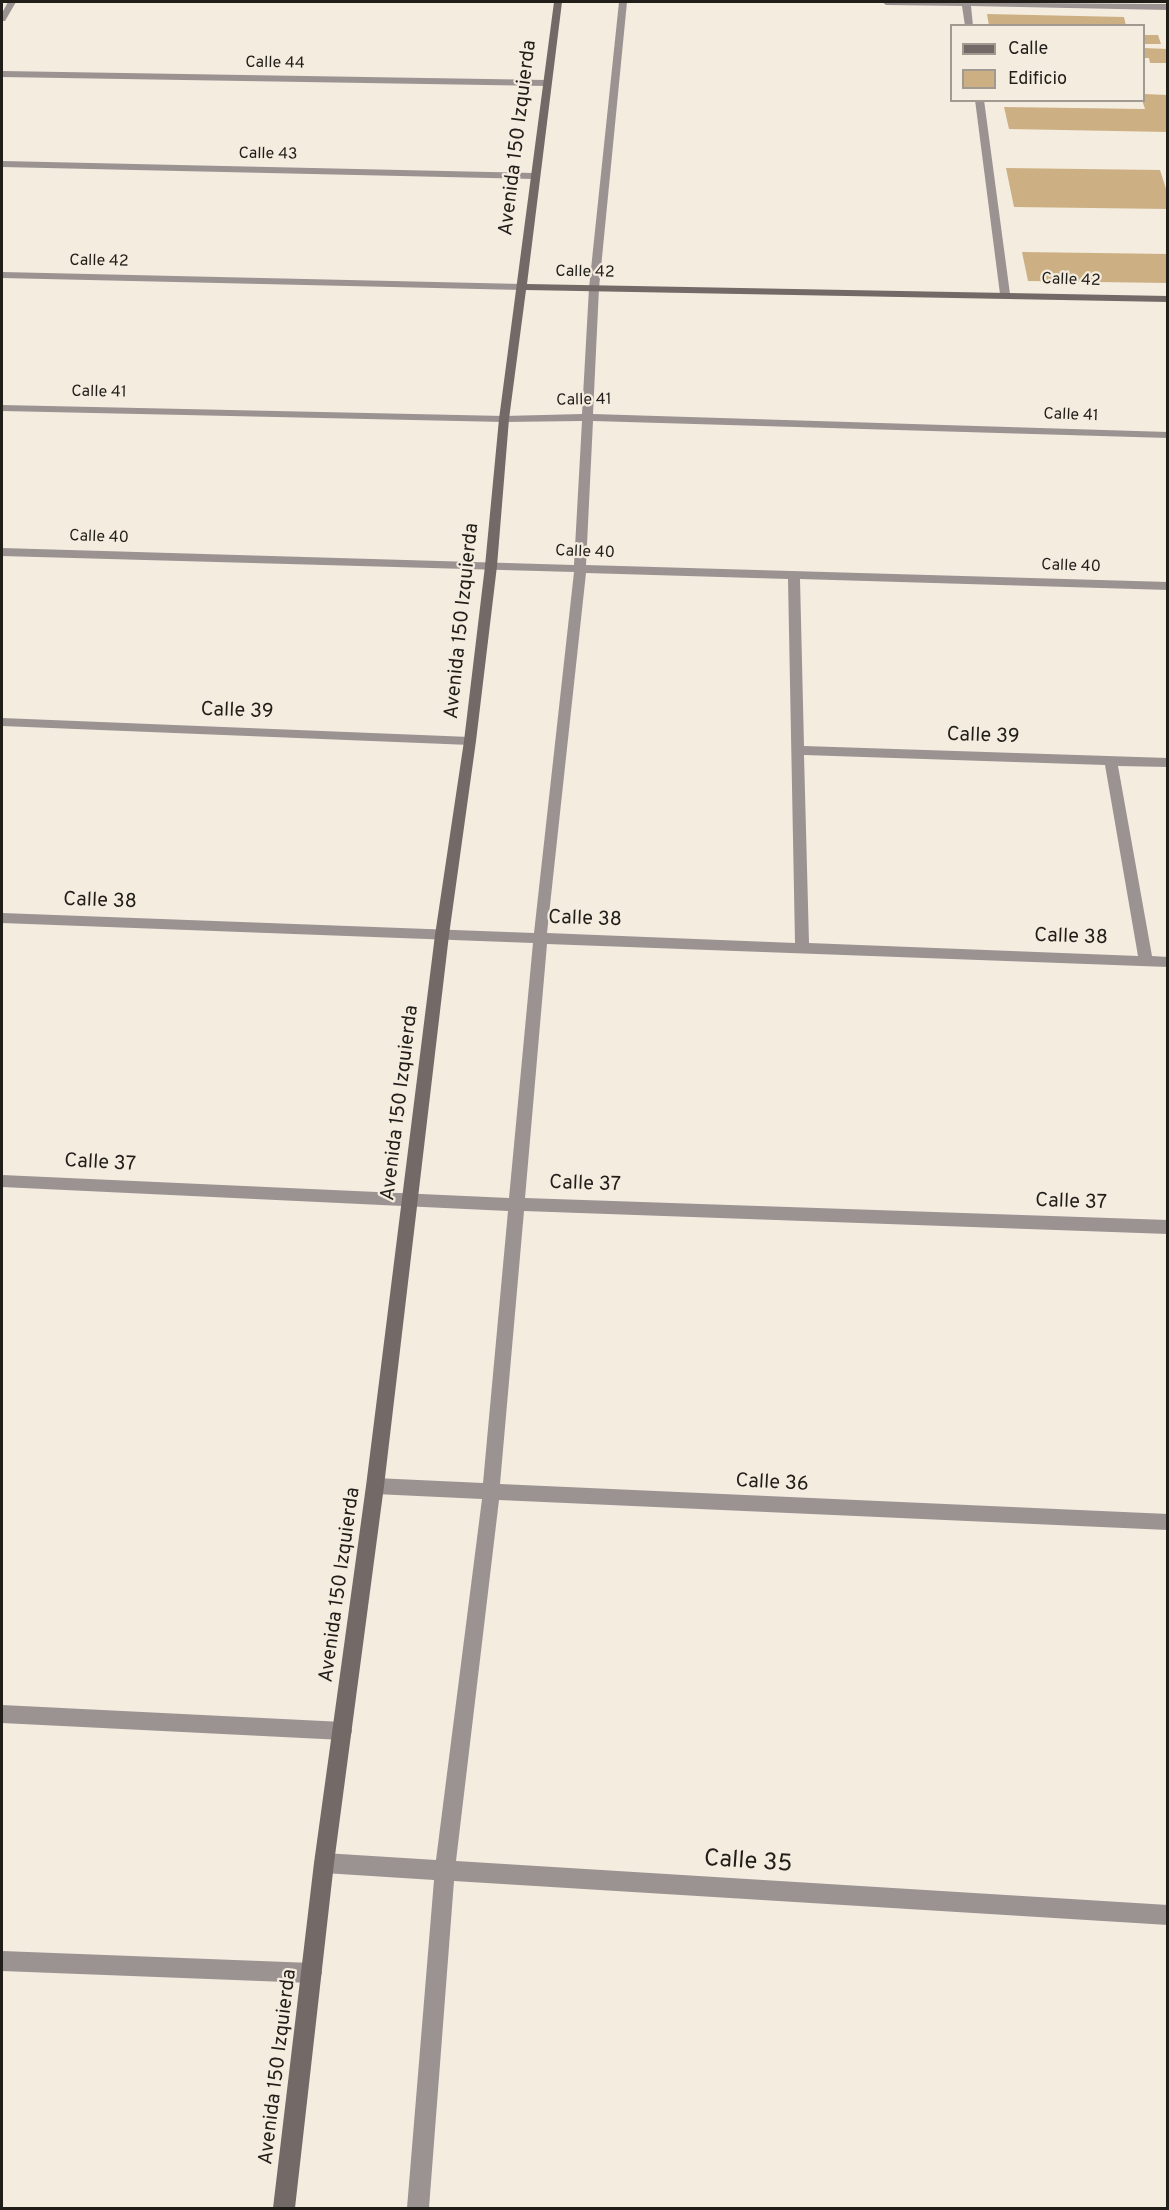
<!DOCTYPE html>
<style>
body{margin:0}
#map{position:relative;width:1169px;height:2210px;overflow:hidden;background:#f4ecdf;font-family:Overpass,sans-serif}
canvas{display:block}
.frame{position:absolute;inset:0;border:3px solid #211e1a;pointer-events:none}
.legend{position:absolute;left:950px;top:24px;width:195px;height:78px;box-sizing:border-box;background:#f4ecdf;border:2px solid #a09a90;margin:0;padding:8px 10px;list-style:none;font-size:18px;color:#211e1a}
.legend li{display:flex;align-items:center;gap:12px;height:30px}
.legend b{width:30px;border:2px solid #a09a90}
</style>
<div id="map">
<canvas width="1169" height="2210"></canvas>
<div class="frame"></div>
<ul class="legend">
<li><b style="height:8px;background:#736966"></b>Calle</li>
<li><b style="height:16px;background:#ccb083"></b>Edificio</li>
</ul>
</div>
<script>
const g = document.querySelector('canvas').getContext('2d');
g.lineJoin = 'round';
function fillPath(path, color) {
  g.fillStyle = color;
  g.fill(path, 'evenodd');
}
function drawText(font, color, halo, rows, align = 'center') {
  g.font = font + ' Overpass,sans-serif';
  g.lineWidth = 4.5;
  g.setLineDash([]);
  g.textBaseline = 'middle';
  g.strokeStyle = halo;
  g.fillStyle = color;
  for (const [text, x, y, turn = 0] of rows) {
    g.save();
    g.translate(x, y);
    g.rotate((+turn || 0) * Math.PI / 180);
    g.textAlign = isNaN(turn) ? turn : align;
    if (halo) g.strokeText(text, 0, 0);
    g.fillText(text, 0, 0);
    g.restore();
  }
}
fillPath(new Path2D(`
 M987 14 1124 17 1126 26H989Z
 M1144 35H1158L1161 44H1144Z
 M1144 48 1168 49V63H1150L1149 58H1144Z
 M1144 94 1168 95V132L1009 129 1004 107 1145 109 1142 100Z
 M1006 168 1160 170 1168 195V209L1014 207Z
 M1022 252 1168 254V283L1028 281Z`), '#ccb083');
fillPath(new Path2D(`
 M8 2H16L5 21H2V13Z
 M619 2H627L599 288 593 414 1168 432V438L593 421 586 565 1168 582V590L800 579 804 746 1168 758V767L1118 766 1152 956 1168 957V967L547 944 525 1198 1168 1220V1234L524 1211 500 1484 1168 1514V1530L499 1500 456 1861 1168 1905V1925L454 1881 429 2208H407L434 1880 324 1873 317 1870 314 1863 317 1856 324 1853 436 1860 482 1499 375 1494 369 1492 366 1486 369 1480 375 1478 483 1483 508 1211 2 1187V1175L509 1198 533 943 2 923V913L534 933 574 572 2 556V548L574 565 582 421 504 422 2 411V405L504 416 582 414 589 288ZM586 573 788 579 795 943 547 933ZM804 755 1105 765 1138 956 809 943Z
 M882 2 1168 4V10L971 6 973 26H965L962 6 886 5Z
 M2 71 547 80 551 83 547 86 2 77Z
 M975 100H984L1010 294 1005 297 1000 294Z
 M2 161 534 173 539 176 534 179 2 167Z
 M2 272 522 284 527 287 522 290 2 278Z
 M2 718 470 737 476 741 470 745 2 726Z
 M2 1705 343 1722 350 1724 352 1731 350 1738 343 1740 2 1723Z
 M2 1951 312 1963 319 1966 322 1973 319 1980 312 1983 2 1971Z`), '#9a9392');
fillPath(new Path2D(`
 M554 2H562L527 284 1168 296V302L526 290 509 419 497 566 476 741 449 935 384 1486 334 1863 295 2208H273L314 1863 366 1486 435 935 464 741 485 566 499 419Z`), '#736966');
drawText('16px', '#211e1a', '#f4ecdf', [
 ["Calle 44",275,64,1],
 ["Calle 43",268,155,1],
 ["Calle 42",99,262,1],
 ["Calle 42",585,273,1],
 ["Calle 42",1071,281,2],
 ["Calle 41",99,393,1],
 ["Calle 41",584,401,-1],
 ["Calle 41",1071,416,2],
 ["Calle 40",99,538,2],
 ["Calle 40",585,553,2],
 ["Calle 40",1071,567,2]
]);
drawText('20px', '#211e1a', '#f4ecdf', [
 ["Avenida 150 Izquierda",519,138,-83],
 ["Avenida 150 Izquierda",463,621,-84],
 ["Calle 39",237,712,2],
 ["Calle 39",983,737,2],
 ["Calle 38",100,902,2],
 ["Calle 38",585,920,2],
 ["Calle 38",1071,938,2],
 ["Avenida 150 Izquierda",401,1103,-83],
 ["Calle 37",100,1164,3],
 ["Calle 37",585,1185,2],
 ["Calle 37",1071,1203,2],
 ["Calle 36",772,1484,3],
 ["Avenida 150 Izquierda",341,1585,-82],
 ["Avenida 150 Izquierda",279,2067,-83]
]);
drawText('24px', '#211e1a', '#f4ecdf', [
 ["Calle 35",748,1863,4]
]);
</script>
